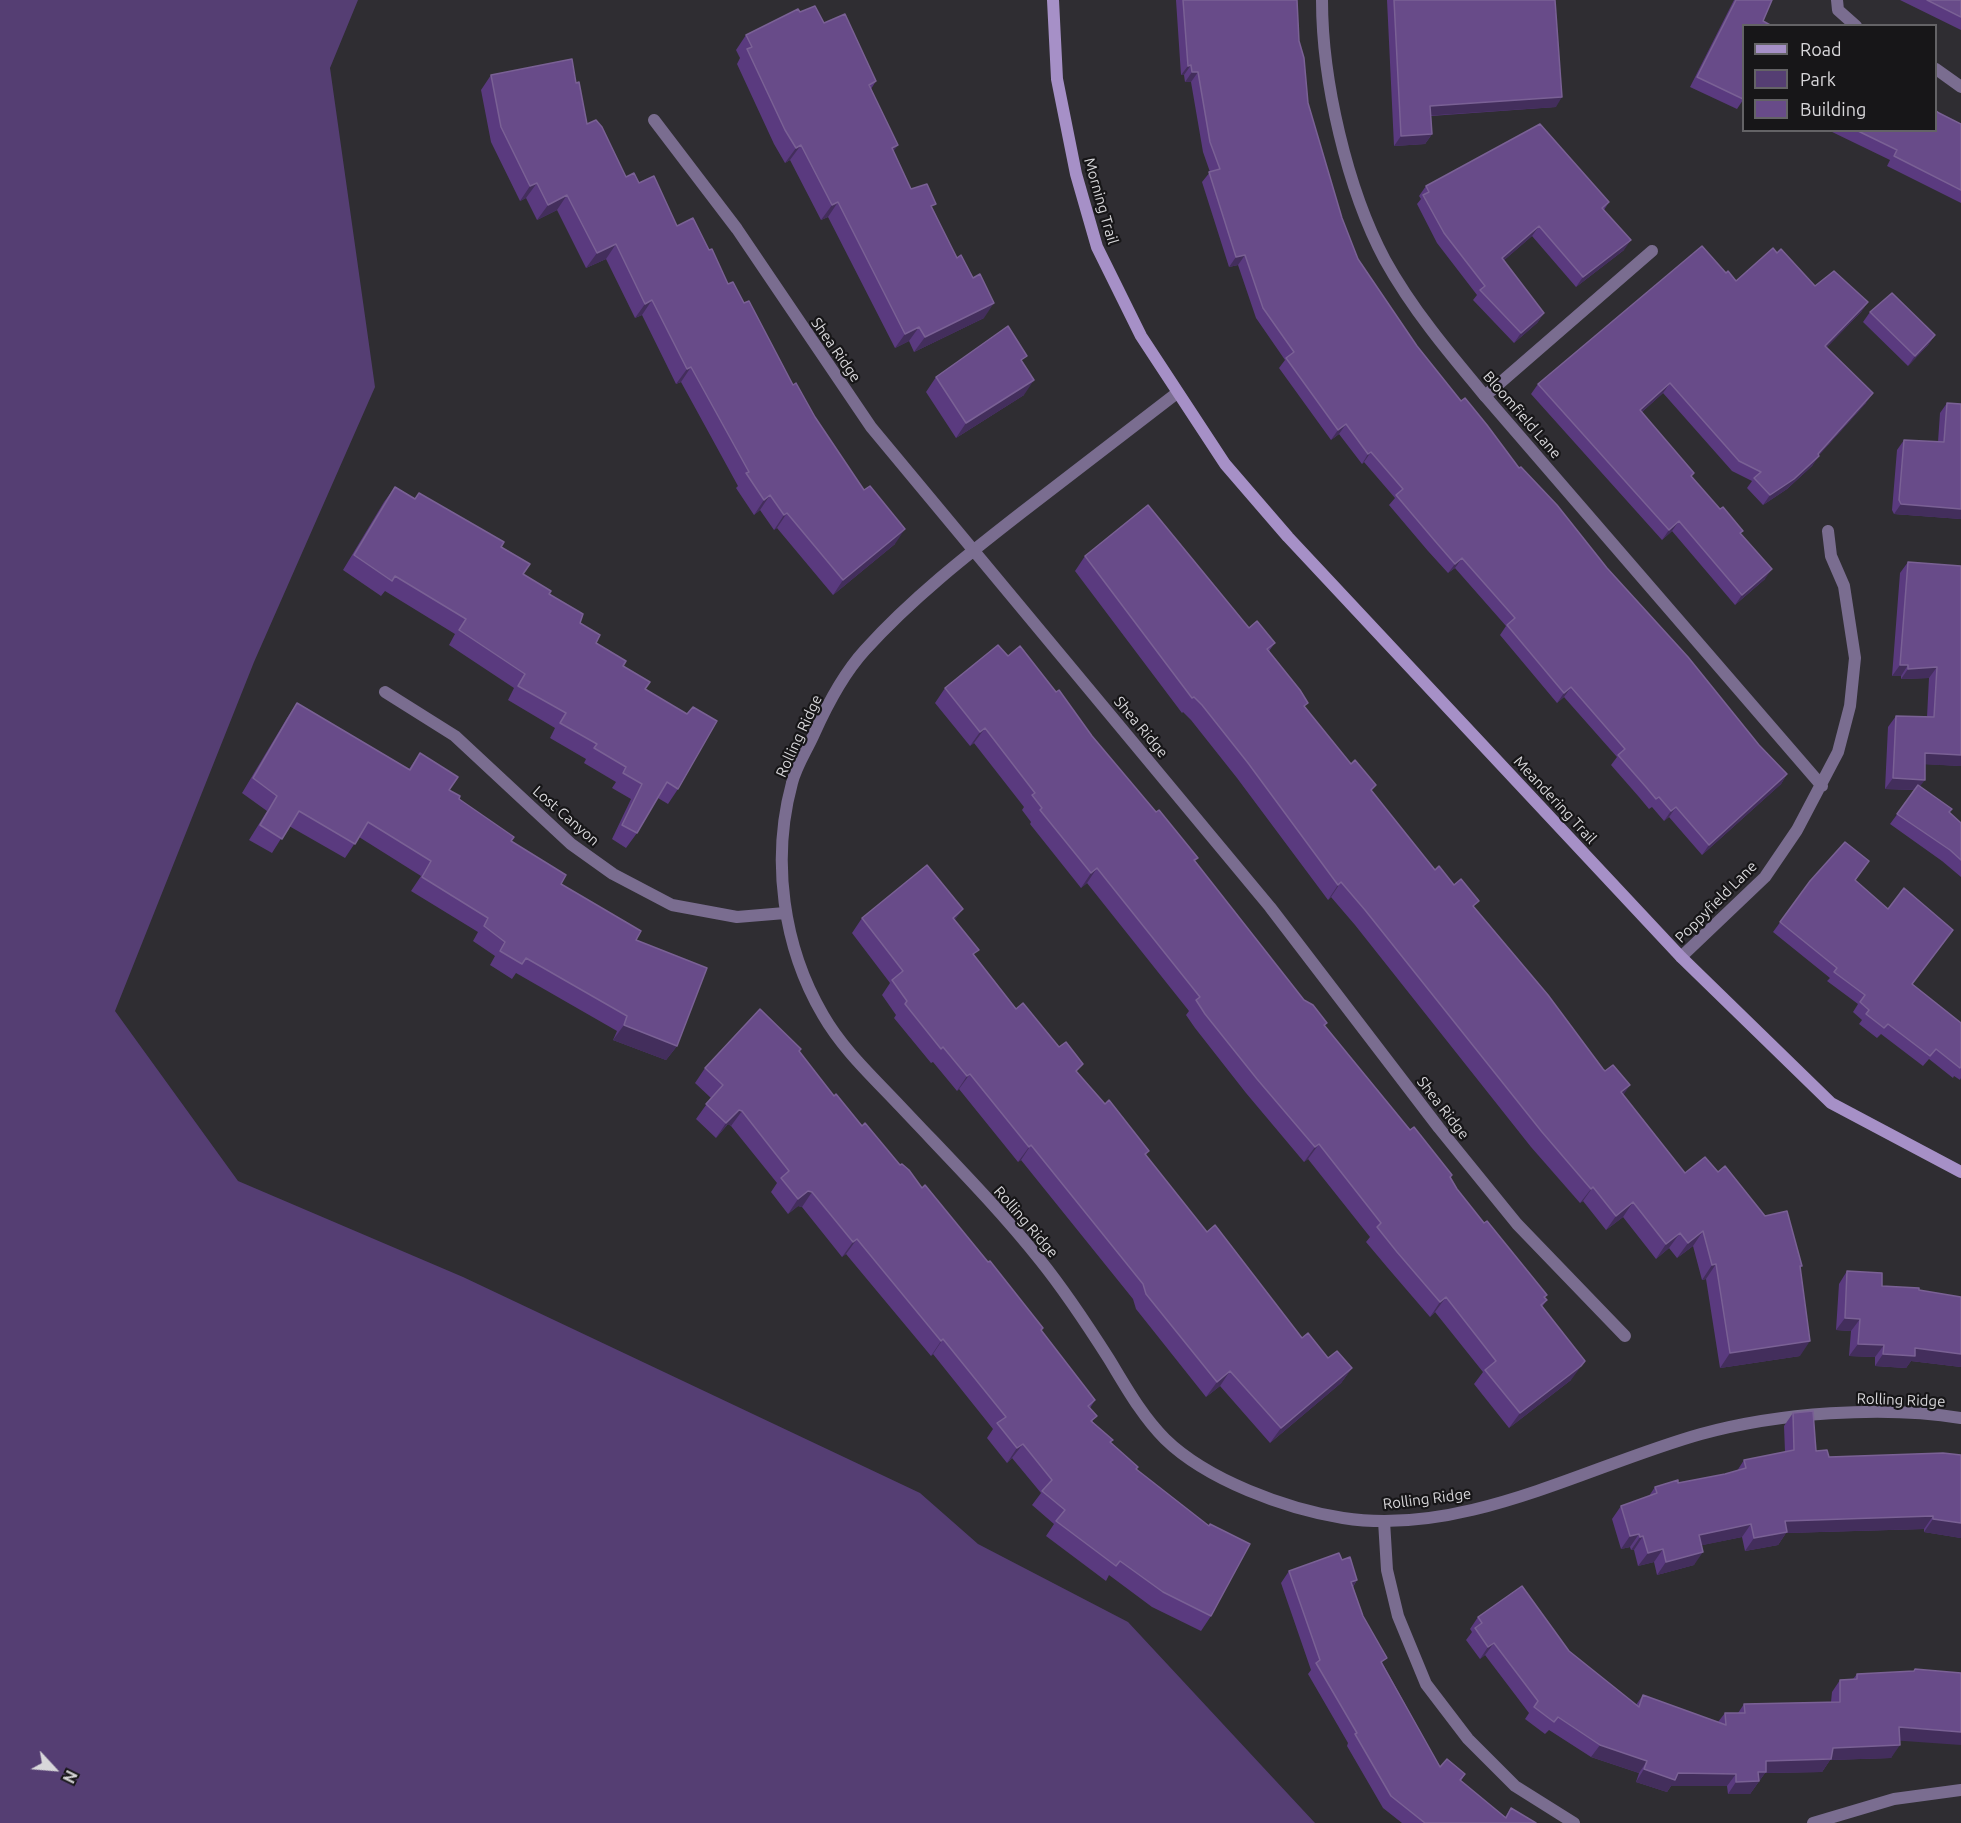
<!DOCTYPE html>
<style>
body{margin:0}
#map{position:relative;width:1961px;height:1823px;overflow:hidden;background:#2f2d32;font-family:Ubuntu,sans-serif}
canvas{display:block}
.legend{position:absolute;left:1742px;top:24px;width:195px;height:108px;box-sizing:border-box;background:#171618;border:2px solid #646366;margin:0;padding:8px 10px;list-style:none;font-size:18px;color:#d8d7da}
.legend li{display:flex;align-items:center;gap:12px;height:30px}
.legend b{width:30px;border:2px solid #646366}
.north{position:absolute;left:24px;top:1739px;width:60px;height:60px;-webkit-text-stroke:4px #171618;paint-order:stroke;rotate:116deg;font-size:16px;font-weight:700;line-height:24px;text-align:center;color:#d8d7da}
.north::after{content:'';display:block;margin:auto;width:21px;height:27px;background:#d8d7da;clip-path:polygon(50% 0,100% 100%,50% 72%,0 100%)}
</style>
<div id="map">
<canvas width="1961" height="1823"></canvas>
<ul class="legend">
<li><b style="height:8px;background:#a690c7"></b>Road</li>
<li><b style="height:16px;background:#553e73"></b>Park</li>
<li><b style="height:16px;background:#684b89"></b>Building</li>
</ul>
<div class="north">N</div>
</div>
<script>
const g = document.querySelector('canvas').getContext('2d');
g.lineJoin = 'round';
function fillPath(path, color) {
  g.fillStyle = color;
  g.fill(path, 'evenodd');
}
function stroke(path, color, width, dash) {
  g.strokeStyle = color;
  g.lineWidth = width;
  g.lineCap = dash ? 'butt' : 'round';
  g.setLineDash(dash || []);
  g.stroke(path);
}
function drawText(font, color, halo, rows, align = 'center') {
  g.font = font + ' Ubuntu,sans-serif';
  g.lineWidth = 4.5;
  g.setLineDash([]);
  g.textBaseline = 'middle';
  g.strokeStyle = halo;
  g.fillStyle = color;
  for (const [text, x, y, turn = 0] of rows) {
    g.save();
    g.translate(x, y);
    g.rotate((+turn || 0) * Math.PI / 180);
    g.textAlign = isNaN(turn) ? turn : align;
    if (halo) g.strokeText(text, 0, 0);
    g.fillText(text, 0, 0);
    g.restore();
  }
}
fillPath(new Path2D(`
 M0 0H358L330 68 375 387 254 662 115 1011 238 1181 463 1277 920 1493 978 1544 1128 1622 1315 1823H0Z`), '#553e73');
stroke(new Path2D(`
 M1485 396 1652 251`), '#7a6d90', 12);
stroke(new Path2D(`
 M1322 0C1322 80 1347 189 1385 260 1412 309 1449 353 1485 396L1822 786
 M1837 0 1838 10 1856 26
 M1936 69 1961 87
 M654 120 737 229 871 427 1270 907 1439 1128 1517 1224 1625 1336
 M1177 393C1125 433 1073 473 1021 513 967 555 911 599 865 650 844 673 827 705 814 734 807 750 796 766 792 783 771 860 783 947 823 1015 843 1050 874 1078 901 1107 948 1157 998 1207 1040 1260 1065 1291 1088 1326 1109 1359 1126 1387 1142 1416 1165 1439 1207 1480 1286 1509 1343 1518 1464 1537 1587 1466 1701 1434 1778 1413 1882 1405 1961 1418
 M385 692 455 736 571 844 613 874 672 905 737 917 785 913
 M1681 957 1765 877 1797 830 1838 752 1850 706 1855 658 1844 586 1831 556 1828 531
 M1384 1521 1387 1570 1398 1616 1426 1684 1468 1739 1515 1786 1574 1823
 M1813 1823 1894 1799 1961 1790`), '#7a6d90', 12);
stroke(new Path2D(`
 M1053 0 1057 79 1076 174 1097 247 1141 336 1225 464 1288 537 1681 957 1831 1103 1961 1172`), '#a690c7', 12);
fillPath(new Path2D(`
 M1176 0H1297L1299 41 1308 103 1342 218 1358 259 1417 346 1461 401 1607 568 1759 745 1787 774 1781 784 1702 855 1669 817 1664 821 1652 807 1649 809 1639 797 1611 765 1617 757 1564 697 1557 703 1500 635 1506 626 1455 568 1448 573 1428 551 1389 505 1395 498 1364 462 1362 464 1339 434 1331 440 1279 368 1285 360 1256 318 1238 265 1229 267 1202 182 1210 172 1203 152 1191 82H1185L1184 75H1181Z
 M1387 0H1555L1556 107 1431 116 1432 134 1425 144 1394 146Z
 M1734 0H1772L1763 21 1743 26V100L1737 109 1690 87Z
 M1900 0H1961V30Z
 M800 12 824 23 876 81 871 89 894 152 911 189 933 209 984 318 914 352 909 341 895 348 828 217 821 220 790 160 785 163 774 144 737 64 740 58 736 50 746 35Z
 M491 75 576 83 587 124 626 177 639 183 677 226 709 250 728 284 744 303 793 385 815 417 895 544 833 595 777 528 774 530 760 510 754 515 736 488 738 486 681 382 676 384 642 315 635 318 606 259 586 268 557 210 537 220 526 198 520 201 491 142 481 90Z
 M1939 113 1961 124V203L1887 166 1890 160 1828 130H1935Z
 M1426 186 1609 202 1604 210 1624 250 1576 287 1532 236 1503 261 1544 313 1537 323 1514 343 1473 300 1477 295 1437 243 1417 204 1421 199 1419 196Z
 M1777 253 1815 286 1868 302 1861 312 1826 348 1866 403 1819 455 1812 466 1787 489 1763 505 1747 488 1752 481 1732 471 1663 393 1642 412 1691 477 1741 534 1765 579 1735 605 1672 531 1662 540 1531 394 1538 384 1726 273 1736 281Z
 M1870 312 1935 335 1928 345 1908 366 1863 322Z
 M1022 362 1024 395 956 438 926 392 936 377Z
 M1947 403 1961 404V519L1894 514 1892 510 1897 450 1904 440 1938 442 1940 413Z
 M395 487 501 547 523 574 549 594 580 623 596 643 623 666 645 689 678 789 668 804 658 798 637 833 626 848 612 839 631 799 612 788 616 782 584 763 586 759 550 738 555 728 508 700 514 688 449 645 455 634 385 591 381 596 343 570 384 502Z
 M1085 556 1249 628 1275 643 1269 651 1305 707 1435 870 1454 885 1474 908 1685 1173 1718 1172 1802 1266 1800 1268V1356L1720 1368 1706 1279 1702 1280 1693 1246 1677 1258 1669 1248 1656 1259 1623 1217 1606 1230 1583 1201 1580 1203 1531 1147 1355 925 1331 897 1328 900 1237 778 1191 720 1183 712 1182 713 1075 571Z
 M1908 562 1961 566V766L1925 764 1920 786 1961 823V877L1942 861 1890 824 1915 790 1885 789 1888 727 1896 716 1927 717 1929 678 1901 679V676H1892L1900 573Z
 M1008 656 1092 736 1145 800 1198 858 1195 861 1304 1000 1327 1023 1325 1026 1450 1178 1457 1189 1484 1223 1547 1295 1545 1298 1547 1300 1542 1307 1571 1380 1509 1428 1474 1384 1483 1372 1435 1312 1430 1317 1387 1267 1366 1242 1370 1237 1308 1159 1304 1162 1246 1093 1195 1028 1186 1015 1189 1011 1087 883 1081 888 1030 824 1031 822 1022 810 1024 807 974 743 970 746 935 703 945 688Z
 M297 703 409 769 420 753 449 790 459 799 511 841 561 884 636 940 677 1046 666 1060 613 1040 617 1031 516 973 512 979 490 965 495 956 473 941 478 932 411 891 421 876 359 837 345 858 289 826 272 853 249 840 267 811 242 793 287 718Z
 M1862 871 1855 880 1888 909 1946 940 1912 984 1961 1023V1078L1960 1080 1954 1076 1953 1078 1929 1059 1923 1066 1881 1034 1877 1038 1859 1024 1862 1020 1853 1012 1858 1004 1827 981 1830 978 1773 932 1810 881Z
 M862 918 955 921 975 956 1016 1009 1077 1072 1105 1104 1149 1151 1146 1155 1207 1232 1302 1338 1328 1358 1352 1368 1341 1383 1270 1443 1220 1386 1206 1397 1136 1309 1133 1299 1021 1160 1018 1162 959 1089 957 1091 933 1062 931 1063 894 1018 896 1015 882 995 890 983 852 933Z
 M801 1049 799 1052 834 1096 922 1188 1041 1331 1095 1400 1090 1408 1093 1422 1136 1470 1211 1616 1201 1631 1152 1607 1109 1575 1106 1581 1046 1536 1054 1524 1032 1505 1041 1493 1012 1458 1007 1463 987 1438 993 1429 933 1354 931 1356 846 1254 842 1257 802 1207 798 1206 788 1214 771 1192 777 1183 731 1126 728 1124 716 1138 696 1119 711 1098 695 1083 705 1068Z
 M1847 1271 1882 1286 1919 1290 1961 1297V1367L1911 1361 1906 1368 1875 1366V1357L1849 1356 1851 1331 1836 1330 1839 1284Z
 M1793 1413 1816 1451 1829 1457 1943 1453 1961 1538 1924 1532V1529L1786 1533 1778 1545 1745 1551 1742 1537 1702 1545 1694 1565 1657 1575 1654 1562 1638 1566 1634 1550H1631L1630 1547 1621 1549 1612 1519 1621 1506 1649 1496 1655 1487 1725 1474 1737 1471 1744 1460 1785 1452 1784 1426Z
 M1289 1571 1357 1580 1353 1587 1363 1616 1383 1664 1440 1767 1465 1774 1461 1781 1505 1817 1511 1808 1536 1823H1402L1383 1808 1347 1746 1348 1743 1308 1674 1311 1670 1281 1583Z
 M1478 1617 1569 1651 1636 1705 1643 1695 1718 1722 1725 1713H1738L1744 1704 1831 1702 1832 1692 1840 1680 1853 1679 1857 1674 1913 1672 1915 1669 1900 1740 1891 1758 1830 1760 1822 1772 1765 1773 1750 1794H1728L1727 1786H1671L1667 1792 1636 1782 1639 1773 1591 1757 1549 1730 1545 1734 1525 1719 1529 1713 1485 1655 1480 1659 1466 1640 1472 1632 1470 1629Z`), '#5a3a7f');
fillPath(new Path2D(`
 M1191 65 1184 75H1181L1188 66Z
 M1192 72H1198L1191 82H1185Z
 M1562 97 1556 107 1423 116 1430 106Z
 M1432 134 1425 144 1394 146 1401 136Z
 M801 145 790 160 785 163 796 148Z
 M898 145 888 160 892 148Z
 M537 183 526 198 520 201 530 186Z
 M567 195 557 210 537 220 548 205Z
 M838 202 828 217 821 220 832 205Z
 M1539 226 1532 236 1495 268 1502 258Z
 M1631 240 1624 250 1576 287 1583 277Z
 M616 244 606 259 586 268 597 253Z
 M1245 255 1238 265 1229 267 1236 257Z
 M652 300 642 315 635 318 645 304Z
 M1868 302 1861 312 1818 356 1825 346Z
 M994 303 984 318 914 352 925 337Z
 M1544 313 1537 323 1514 343 1521 333Z
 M919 327 909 341 895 348 905 334Z
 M1935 335 1928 345 1908 366 1915 356Z
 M691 367 681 382 676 384 687 369Z
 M1034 380 1024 395 956 438 966 423Z
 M1670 383 1663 393 1633 420 1640 410Z
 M1873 393 1866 403 1811 464 1819 456 1812 466 1787 489 1763 505 1770 495 1818 454Z
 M1346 424 1339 434 1331 440 1338 430Z
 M1371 452 1364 462 1362 464 1368 454Z
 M770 495 760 510 754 515 764 500Z
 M1901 504 1961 509V519L1894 514Z
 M787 513 777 528 774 530 784 515Z
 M1679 521 1672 531 1662 540 1669 530Z
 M905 529 895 544 833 595 843 580Z
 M1462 558 1455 568 1448 573 1455 564Z
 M1772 569 1765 579 1735 605 1742 595Z
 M1900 665H1908L1901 676H1892Z
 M1937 667 1929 678 1901 679 1908 669Z
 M1571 687 1564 697 1557 703 1564 693Z
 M985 728 974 743 970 746 980 732Z
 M1925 753 1961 755V766L1918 764Z
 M1787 774 1781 784 1702 855 1709 845Z
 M1893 778 1925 780 1917 790 1885 789Z
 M1676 807 1669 817 1664 821 1671 811Z
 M1097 868 1087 883 1081 888 1091 873Z
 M1341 882 1331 897 1328 900 1338 885Z
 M963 909 952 924 953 918Z
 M624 1025 677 1046 666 1060 613 1040Z
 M970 1074 959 1089 957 1091 967 1076Z
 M1630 1085 1620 1100 1621 1092Z
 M739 1110 742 1111 731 1126 728 1124 716 1138 726 1123Z
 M1319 1144 1308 1159 1304 1162 1315 1147Z
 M1031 1145 1021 1160 1018 1162 1029 1147Z
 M1593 1187 1583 1201 1580 1203 1591 1189Z
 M808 1191 812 1192 802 1207 798 1206 788 1214 798 1199Z
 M1633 1202 1623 1217 1606 1230 1616 1216Z
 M1703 1231 1693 1246 1677 1258 1688 1243Z
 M1680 1233 1669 1248 1656 1259 1666 1244Z
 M857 1239 846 1254 842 1257 853 1242Z
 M1716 1264 1706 1279 1702 1280 1712 1265Z
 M1446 1297 1435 1312 1430 1317 1440 1302Z
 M1845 1318 1860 1319 1851 1331 1836 1330Z
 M943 1339 933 1354 931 1356 941 1341Z
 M1810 1341 1800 1356 1720 1368 1730 1353Z
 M1858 1344 1884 1345 1875 1357 1849 1356Z
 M1915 1348 1961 1354V1367L1911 1361 1906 1368 1875 1366 1883 1354Z
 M1585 1361 1571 1380 1509 1428 1520 1413Z
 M1352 1368 1341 1383 1270 1443 1281 1428Z
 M1230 1371 1220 1386 1206 1397 1217 1382Z
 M1023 1444 1012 1458 1007 1463 1017 1448Z
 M1933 1516 1924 1529 1786 1533 1778 1545 1745 1551 1754 1538 1785 1521Z
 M1933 1519 1961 1523V1538L1924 1532Z
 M1751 1524 1742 1537 1689 1548 1699 1535Z
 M1639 1534 1630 1547 1621 1549 1630 1536Z
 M1643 1536 1634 1550H1631L1640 1537Z
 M1663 1549 1654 1562 1638 1566 1648 1553Z
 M1703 1552 1694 1565 1657 1575 1666 1562Z
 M1357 1580 1349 1592 1351 1582Z
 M1494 1643 1485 1655 1480 1659 1488 1647Z
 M1899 1727 1961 1732V1745L1890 1740Z
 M1600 1745 1647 1761 1639 1773 1591 1757Z
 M1900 1745 1891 1758 1830 1760 1822 1772 1765 1773 1750 1794H1728L1736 1782 1766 1761 1833 1748Z
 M1644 1769 1678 1773 1736 1774 1727 1786H1671L1667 1792 1636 1782Z`), '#432e5c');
const building = new Path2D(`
 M1183 0H1297L1299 41 1304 58 1308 103 1342 218 1358 259 1417 346 1461 401 1465 398 1487 425 1519 468 1521 467 1557 505 1607 568 1688 657 1759 745 1787 774 1709 845 1676 807 1671 811 1659 797 1656 799 1646 787 1618 755 1625 749 1571 687 1564 693 1507 625 1515 618 1462 558 1455 564 1435 541 1396 495 1403 489 1371 452 1368 454 1346 424 1338 430 1286 358 1294 352 1263 308 1245 255 1236 257 1209 172 1220 169 1210 142 1198 72H1192L1191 65 1188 66Z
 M1394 0H1555L1562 97 1430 106 1432 134 1401 136Z
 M1736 0H1772L1763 21 1772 26H1743V99L1697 77Z
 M1927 0H1961V17Z
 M815 6 824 23 845 14 876 81 869 85 898 145 892 148 911 189 927 184 936 204 931 206 957 258 961 255 973 278 980 274 994 303 925 337 919 327 905 334 838 202 832 205 801 145 796 148 785 130 747 49 752 47 746 35 798 9 800 12Z
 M572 59 576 83 579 82 587 124 596 120 602 127 626 177 634 173 639 183 654 176 677 226 693 218 709 250 712 249 728 284 733 282 744 303 749 301 793 385 796 383 815 417 864 490 870 486 905 529 843 580 787 513 784 515 770 495 764 500 746 473 749 472 691 367 687 369 652 300 645 304 616 244 597 253 567 195 548 205 537 183 530 186 501 127 491 75Z
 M1935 110 1939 113 1961 124V190L1894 156 1897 150 1856 130H1935Z
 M1540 124 1609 202 1602 208 1631 240 1583 277 1539 226 1502 258 1544 313 1521 333 1480 290 1485 286 1444 233 1423 195 1429 192 1426 186Z
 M1702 246 1726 273 1728 271 1736 281 1773 248 1777 253 1781 249 1815 286 1834 271 1868 302 1825 346 1873 393 1818 454 1819 456 1794 479 1770 495 1754 478 1761 472 1739 461 1670 383 1640 410 1694 473 1691 476 1720 509 1723 507 1743 531 1740 533 1772 569 1742 595 1679 521 1669 530 1538 384Z
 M1892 293 1935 335 1915 356 1870 312Z
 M1008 326 1027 356 1021 360 1034 380 966 423 936 377Z
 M1947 403 1961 404V509L1901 504 1899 500 1904 440 1944 442Z
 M395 487 415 499 419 493 504 542 501 547 530 564 523 574 551 591 549 594 583 614 580 623 600 635 596 643 626 661 623 666 650 682 645 689 687 714 693 707 717 721 678 789 667 782 637 833 622 825 642 784 623 773 626 767 594 748 597 744 560 723 566 713 518 686 525 674 459 630 466 619 395 576 392 581 354 555Z
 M1148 505 1249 628 1257 621 1275 643 1267 649 1300 690 1308 703 1304 706 1351 764 1355 760 1376 785 1371 790 1435 870 1439 866 1454 885 1461 879 1479 901 1473 906 1548 995 1603 1069 1605 1071 1613 1065 1630 1085 1621 1092 1685 1173 1705 1157 1718 1172 1725 1166 1765 1216 1787 1211 1802 1266H1800L1810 1341 1730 1353 1716 1264 1712 1265 1703 1231 1688 1243 1680 1233 1666 1244 1633 1202 1616 1216 1593 1187 1591 1189 1542 1132 1365 910 1341 882 1338 885 1248 763 1202 705 1194 697 1192 698 1085 556Z
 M1908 562 1961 566V755L1925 753V780L1893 778 1896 716 1934 717 1937 667 1908 669V665H1900Z
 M998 645 1008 656 1020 646 1056 692 1059 690 1092 736 1156 812 1159 810 1198 858 1194 860 1304 1000 1313 1005 1327 1023 1324 1025 1410 1130 1414 1127 1452 1175 1450 1177 1457 1189 1484 1223 1487 1221 1547 1295 1544 1297 1547 1300 1541 1305 1585 1361 1581 1366 1520 1413 1485 1370 1496 1361 1446 1297 1440 1302 1397 1252 1377 1227 1381 1223 1319 1144 1315 1147 1257 1079 1205 1014 1196 1000 1200 997 1097 868 1091 873 1040 810 1042 808 1032 795 1035 793 985 728 980 732 945 688Z
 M297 703 410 770 420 753 458 777 449 790 460 796 459 799 514 837 511 841 566 875 561 884 641 931 636 940 707 968 677 1046 624 1025 627 1016 526 958 522 964 500 951 505 942 484 926 488 918 422 877 431 861 368 822 355 844 299 811 282 839 260 825 277 796 253 778Z
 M1918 785 1952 809 1949 812 1961 823V860L1950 850 1897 814Z
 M1845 842 1869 861 1855 880 1888 909 1904 888 1953 930 1912 984 1961 1023V1066L1960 1068 1936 1049 1930 1056 1888 1024 1884 1028 1866 1014 1869 1010 1860 1002 1865 995 1834 972 1837 968 1780 922 1810 881Z
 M927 865 963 909 953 918 979 950 973 954 1016 1009 1023 1003 1059 1047 1066 1042 1083 1064 1076 1071 1105 1104 1109 1100 1149 1151 1145 1154 1207 1232 1215 1225 1302 1338 1308 1333 1328 1358 1337 1351 1352 1368 1281 1428 1230 1371 1217 1382 1146 1294 1143 1284 1031 1145 1029 1147 970 1074 967 1076 943 1047 941 1049 905 1004 907 1001 892 980 903 971 862 918Z
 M760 1009 801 1049 799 1051 834 1096 836 1094 862 1126 865 1123 900 1165 902 1164 909 1170 922 1188 925 1185 988 1262 990 1261 1043 1328 1041 1330 1095 1400 1088 1406 1097 1416 1091 1421 1113 1440 1110 1442 1138 1467 1136 1469 1209 1526 1210 1524 1250 1544 1211 1616 1163 1592 1120 1561 1116 1566 1056 1521 1065 1510 1042 1491 1052 1480 1023 1444 1017 1448 997 1423 1006 1417 943 1339 941 1341 857 1239 853 1242 812 1192 808 1191 798 1199 781 1178 789 1171 742 1111 739 1110 726 1123 706 1104 723 1085 705 1068Z
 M1847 1271 1882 1273V1286L1919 1288V1290L1961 1297V1354L1915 1348V1356L1883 1354 1884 1345 1858 1344 1860 1319 1845 1318Z
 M1813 1411 1816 1451 1827 1450 1829 1457 1943 1453 1961 1455V1523L1933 1519V1516L1785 1521 1787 1532 1754 1538 1751 1524 1699 1535 1703 1552 1666 1562 1663 1549 1648 1553 1643 1536 1640 1537 1639 1534 1630 1536 1621 1506 1657 1493 1655 1487 1678 1480V1483L1725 1474 1746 1468 1744 1460 1794 1450 1793 1413Z
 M1339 1553 1342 1560 1350 1557 1357 1580 1351 1582 1363 1616 1387 1658 1381 1662 1440 1767 1447 1759 1465 1774 1460 1780 1506 1818 1511 1808 1536 1823H1425L1391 1796 1355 1734 1357 1733 1316 1663 1320 1660 1289 1571Z
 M1522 1586 1569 1651 1639 1707 1643 1695 1726 1725 1725 1713H1745L1744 1704 1840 1702V1680L1857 1679V1674L1914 1671 1915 1669 1961 1673V1732L1899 1727 1900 1745 1833 1748 1831 1759 1766 1761V1772H1758L1759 1781 1736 1782V1774L1678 1773 1675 1780 1644 1769 1647 1761 1600 1745 1558 1717 1554 1722 1534 1707 1538 1701 1494 1643 1488 1647 1475 1628 1482 1623 1478 1617Z`);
fillPath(building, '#684b89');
stroke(building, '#7a6195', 1.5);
drawText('15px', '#d8d7da', '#171618', [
 ["Morning Trail",1101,201,74],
 ["Shea Ridge",836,350,55],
 ["Bloomfield Lane",1522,415,49],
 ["Shea Ridge",1141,727,50],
 ["Rolling Ridge",799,736,-65],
 ["Meandering Trail",1555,800,47],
 ["Lost Canyon",566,816,41],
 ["Poppyfield Lane",1716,902,-45],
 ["Shea Ridge",1443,1108,52],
 ["Rolling Ridge",1026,1222,49],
 ["Rolling Ridge",1901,1400,2],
 ["Rolling Ridge",1427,1499,-7]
]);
</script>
